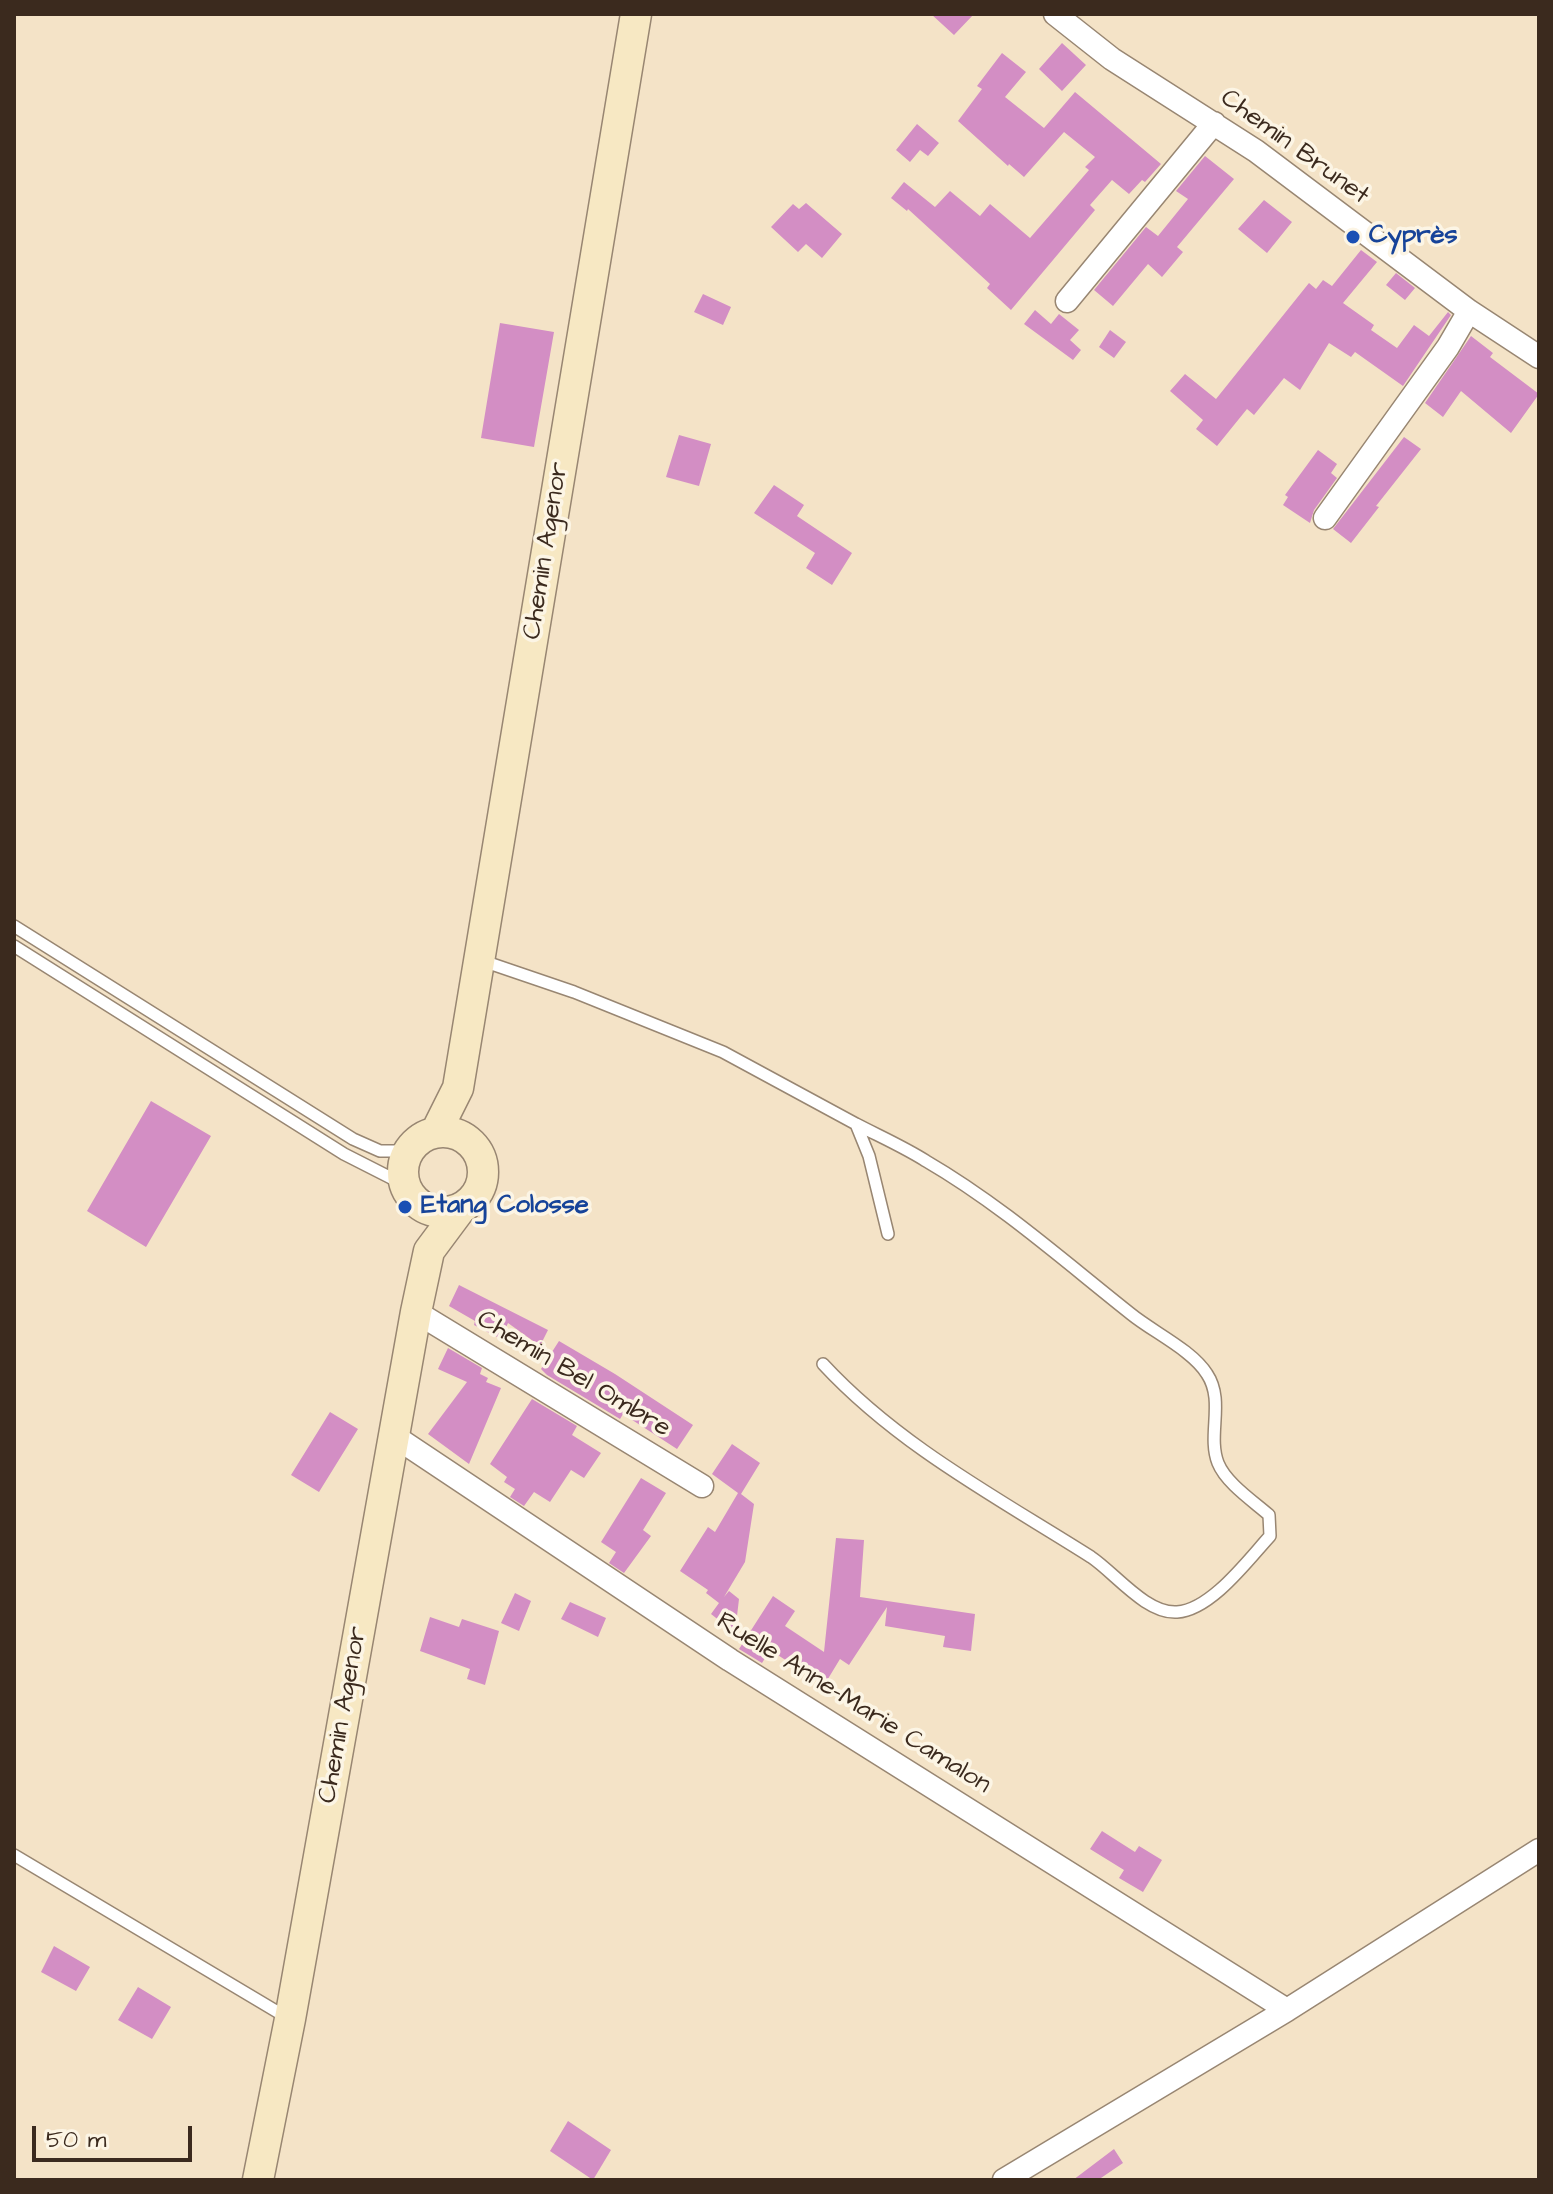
<!DOCTYPE html>
<meta charset="utf-8">
<style>
body{margin:0}
#map{position:relative;width:1553px;height:2194px;overflow:hidden;background:#f4e3c7;font-family:"Architects Daughter",sans-serif}
canvas{display:block}
.frame{position:absolute;inset:0;border:16px solid #3b2a1e;pointer-events:none}
.scale{position:absolute;left:32px;top:2126px;width:160px;height:36px;box-sizing:border-box;border:4px solid #3b2a1e;border-top:0;padding-left:10px;font-size:24px;line-height:28px;white-space:nowrap;color:#3b2a1e;-webkit-text-stroke:6px #fcf5e5;paint-order:stroke}
</style>
<div id="map">
<canvas width="1553" height="2194"></canvas>
<div class="frame"></div>
<div class="scale">50 m</div>
</div>
<script>
const g = document.querySelector('canvas').getContext('2d');
g.lineJoin = 'round';
function fillPath(path, color) {
  g.fillStyle = color;
  g.fill(path, 'evenodd');
}
function stroke(path, color, width, dash) {
  g.strokeStyle = color;
  g.lineWidth = width;
  g.lineCap = dash ? 'butt' : 'round';
  g.setLineDash(dash || []);
  g.stroke(path);
}
function drawText(font, color, halo, rows, align = 'center') {
  g.font = font + ' "Architects Daughter",sans-serif';
  g.lineWidth = 7;
  g.setLineDash([]);
  g.textBaseline = 'middle';
  g.strokeStyle = halo;
  g.fillStyle = color;
  for (const [text, x, y, turn = 0] of rows) {
    g.save();
    g.translate(x, y);
    g.rotate((+turn || 0) * Math.PI / 180);
    g.textAlign = isNaN(turn) ? turn : align;
    if (halo) g.strokeText(text, 0, 0);
    g.fillText(text, 0, 0);
    g.restore();
  }
}
fillPath(new Path2D(`
 M931 14H974L954 35Z
 M1062 43 1086 65 1062 91 1039 69Z
 M1002 53 1026 72 1005 97 1044 128 1075 92 1161 164 1145 182 1142 180 1129 194 1112 180 1090 205 1095 210 1011 310 987 288 990 284 908 209 907 211 891 198 904 182 935 207 950 191 980 216 990 204 1030 238 1089 170 1085 167 1095 157 1064 132 1024 177 1009 164 1008 166 958 121 982 89 977 86Z
 M917 124 939 143 928 156 920 150 910 162 896 150Z
 M1205 156 1234 179 1177 247 1183 252 1162 277 1148 264 1113 306 1094 290 1146 227 1158 236 1188 199 1176 191Z
 M1264 200 1292 222 1267 253 1238 229Z
 M806 203 842 234 822 258 806 244 798 252 771 227 793 204 799 209Z
 M1361 250 1377 262 1343 303 1374 325 1371 330 1397 348 1414 325 1429 336 1448 312 1451 315 1403 386 1355 352 1351 357 1329 343 1300 390 1284 378 1254 415 1247 409 1217 446 1196 429 1203 420 1170 391 1185 374 1216 399 1309 283 1316 289 1323 280 1332 286Z
 M1396 273 1415 288 1405 300 1386 285Z
 M703 294 731 307 723 325 694 312Z
 M1035 310 1051 324 1059 314 1079 330 1070 340 1081 350 1073 360 1024 324Z
 M500 323 554 332 534 447 481 438Z
 M1110 330 1126 342 1114 358 1099 347Z
 M1471 336 1493 353 1490 357 1539 394 1511 433 1461 391 1443 417 1425 403Z
 M679 435 711 444 699 486 666 477Z
 M1404 437 1421 449 1376 506 1379 507 1351 543 1333 529Z
 M1318 450 1337 464 1331 473 1337 478 1314 510 1310 523 1283 505 1288 497 1285 495Z
 M774 485 804 505 797 516 852 553 832 585 806 568 815 553 754 513Z
 M151 1101 211 1136 146 1247 87 1211Z
 M459 1285 548 1330 540 1346 508 1323 501 1339 474 1325 475 1321 449 1306Z
 M559 1341 615 1374 693 1425 677 1449 623 1414 620 1419 547 1375 541 1369Z
 M448 1348 482 1368 480 1374 488 1378 486 1382 501 1388 469 1464 428 1434 467 1382 438 1369Z
 M532 1399 577 1426 572 1435 601 1453 584 1478 571 1470 550 1502 534 1492 524 1506 510 1497 515 1489 504 1482 507 1477 490 1464Z
 M330 1412 358 1429 319 1492 291 1475Z
 M732 1444 760 1463 741 1494 754 1504 745 1562 724 1597 729 1591 739 1599 735 1633 711 1614 719 1603 706 1593 708 1590 680 1571 708 1527 715 1532 738 1493 712 1474Z
 M641 1478 666 1493 643 1530 651 1536 624 1573 609 1563 616 1552 601 1542Z
 M836 1538 864 1540 860 1597 975 1614 971 1651 943 1647 945 1636 885 1626 887 1607 849 1665 840 1659 820 1692 821 1683 770 1650 762 1663 739 1649 773 1596 795 1611 785 1626 824 1652Z
 M515 1593 531 1601 519 1631 501 1623Z
 M570 1602 606 1618 598 1637 561 1619Z
 M430 1617 459 1627 462 1619 499 1631 485 1685 467 1679 470 1669 420 1651Z
 M1102 1831 1135 1852 1139 1846 1162 1860 1143 1892 1119 1878 1124 1870 1090 1849Z
 M54 1946 90 1967 76 1991 41 1972Z
 M138 1987 171 2007 152 2039 118 2020Z
 M568 2121 611 2150 593 2180 550 2151Z
 M1114 2149 1123 2163 1098 2180H1073Z`), '#d38ec4');
const service = new Path2D(`
 M14 926 353 1139 380 1151H408
 M14 946 344 1154 405 1185
 M480 960 574 992 723 1052 856 1124 869 1156 888 1234
 M823 1364C899 1446 998 1498 1091 1557 1115 1573 1146 1614 1177 1612 1211 1610 1248 1560 1270 1536L1269 1515C1253 1501 1226 1483 1218 1463 1207 1435 1225 1401 1207 1374 1192 1350 1153 1332 1131 1314 1064 1261 1000 1204 926 1161 904 1147 879 1136 856 1124
 M14 1855 286 2017`);
const minor = new Path2D(`
 M1055 14 1112 59 1256 151 1469 311 1539 357
 M1067 301 1214 123
 M1325 518 1448 347 1469 311
 M416 1312 702 1486
 M394 1436 730 1660 1287 2010
 M1004 2180 1287 2010 1539 1850`);
const secondary = new Path2D(`
 M403 1172a40 40 0 1 1 80 0a40 40 0 1 1-80 0Z
 M436 1132 458 1088 636 14
 M258 2180 290 2019 416 1312 429 1251 461 1208`);
stroke(service, '#988672', 14);
stroke(minor, '#988672', 25);
stroke(secondary, '#988672', 33);
stroke(service, '#fff', 11);
stroke(minor, '#fff', 22);
stroke(secondary, '#f7e8c3', 30);
for (const [x, y, r, color] of [
 [1353,237,8,"#1a4fb4"],
 [405,1207,8,"#1a4fb4"]
]) {
  const dot = new Path2D();
  dot.arc(x, y, r, 0, 2 * Math.PI);
  g.fillStyle = color;
  g.fill(dot);
  stroke(dot, '#fcf5e5', 3);
}
drawText('26px', '#3b2a1e', '#fcf5e5', [
 ["Chemin Brunet",1294,148,36],
 ["Chemin Agenor",547,551,-81],
 ["Chemin Bel Ombre",573,1375,31],
 ["Ruelle Anne-Marie Camalon",853,1704,32],
 ["Chemin Agenor",344,1715,-80]
]);
drawText('bold 26px', '#164399', '#fcf5e5', [
 ["Cyprès",1369,237],
 ["Etang Colosse",421,1207]
], 'left');
</script>
